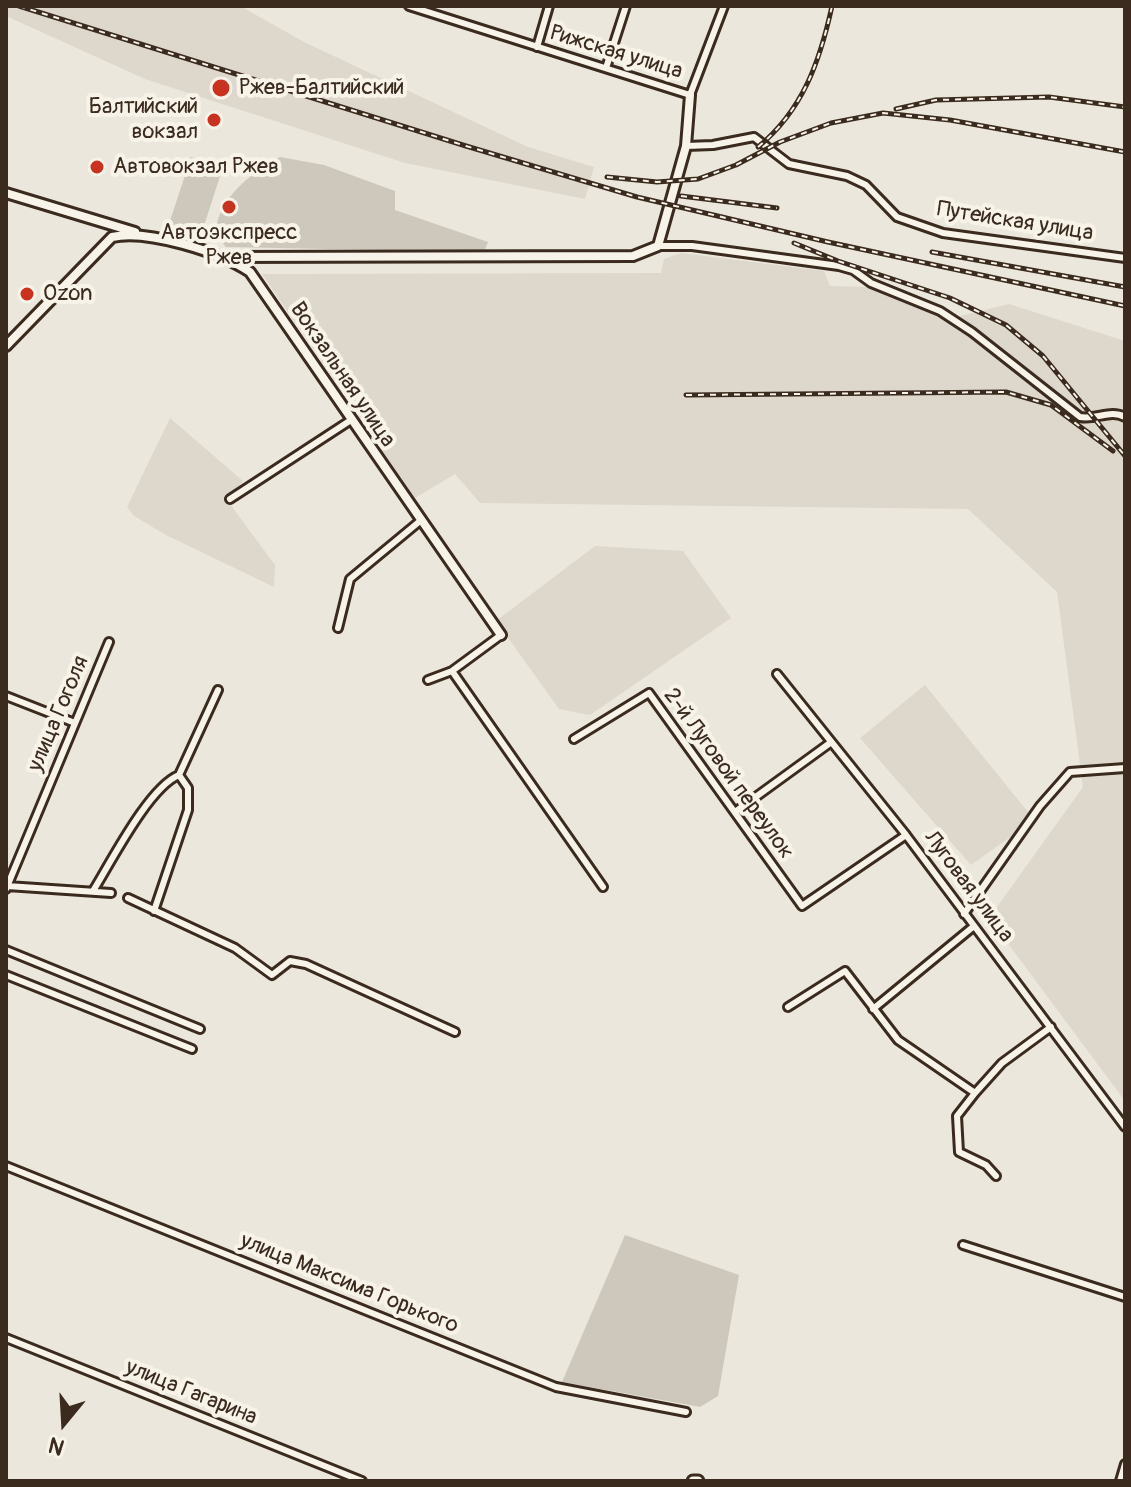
<!DOCTYPE html>
<meta charset="utf-8">
<style>
body{margin:0}
#map{position:relative;width:1131px;height:1487px;overflow:hidden;background:#ece7dc;font-family:Pangolin,sans-serif}
canvas{display:block}
.frame{position:absolute;inset:0;border:8px solid #3b2a1e;pointer-events:none}
.north{position:absolute;left:24px;top:1383px;width:80px;height:80px;-webkit-text-stroke:6px #f7f3e8;paint-order:stroke;rotate:198deg;font-size:22px;font-weight:700;line-height:32px;text-align:center;color:#3b2a1e}
.north::after{content:'';display:block;margin:auto;width:28px;height:36px;background:#3b2a1e;clip-path:polygon(50% 0,100% 100%,50% 72%,0 100%)}
</style>
<div id="map">
<canvas width="1131" height="1487"></canvas>
<div class="frame"></div>
<div class="north">N</div>
</div>
<script>
const g = document.querySelector('canvas').getContext('2d');
g.lineJoin = 'round';
function fillPath(path, color) {
  g.fillStyle = color;
  g.fill(path, 'evenodd');
}
function stroke(path, color, width, dash) {
  g.strokeStyle = color;
  g.lineWidth = width;
  g.lineCap = dash ? 'butt' : 'round';
  g.setLineDash(dash || []);
  g.stroke(path);
}
function drawText(font, color, halo, rows, align = 'center') {
  g.font = font + ' Pangolin,sans-serif';
  g.lineWidth = 8;
  g.setLineDash([]);
  g.textBaseline = 'middle';
  g.strokeStyle = halo;
  g.fillStyle = color;
  for (const [text, x, y, turn = 0] of rows) {
    g.save();
    g.translate(x, y);
    g.rotate((+turn || 0) * Math.PI / 180);
    g.textAlign = isNaN(turn) ? turn : align;
    if (halo) g.strokeText(text, 0, 0);
    g.fillText(text, 0, 0);
    g.restore();
  }
}
fillPath(new Path2D(`
 M6 6H240L306 43 528 147 594 167 585 199 405 163 145 79 6 16Z
 M681 253 824 271 830 286 866 287 948 319 1009 304 1125 341V1101L989 918 1083 787 1057 592 968 509 480 503 455 474 415 498 262 274 661 273 664 259Z
 M170 418 243 481 227 500 275 565 274 587 166 535 134 516 127 507Z
 M595 546 683 551 731 618 590 715 559 709 496 621Z
 M925 685 1028 812 1013 835 971 865 860 738Z`), '#ddd7cc');
fillPath(new Path2D(`
 M191 157 223 167 200 238 168 227Z
 M280 157 324 165 395 191V210L488 242 484 252 226 247 215 234C219 197 250 174 280 157Z
 M625 1235 739 1275 718 1396 700 1407 562 1382Z`), '#cec8bc');
const minor = new Path2D(`
 M409 6 690 95 724 6
 M537 47 549 6
 M606 68 626 6
 M686 146 713 145 754 137 789 164 847 176 866 185 897 217 943 233 1125 258
 M658 246H692L839 266 853 270 871 283 940 311 972 332 1080 417C1097 420 1110 409 1125 417
 M230 499 351 420
 M338 628 350 579 420 521
 M452 671 603 887
 M777 674 906 835 1125 1127
 M428 680 452 671 501 635
 M6 696 75 723
 M574 739 649 693 802 906 906 835
 M735 812 830 743
 M7 886 111 893
 M6 889 109 642
 M93 891C111 862 149 787 179 775L218 690
 M128 898 235 948 272 975 290 961 306 964 455 1032
 M154 911 188 810V788L179 775
 M964 914 1040 806 1070 772 1125 768
 M6 950 200 1029
 M6 975 192 1049
 M788 1007 845 971 898 1040 975 1093 957 1116 959 1152 986 1165 996 1176
 M873 1009 974 926
 M975 1093 1002 1063 1051 1027
 M6 1166 556 1387 686 1412
 M963 1245 1125 1297
 M6 1338 362 1481
 M1120 1481 1125 1464`);
const tertiary = new Path2D(`
 M6 193 135 232
 M224 257 633 256 658 246 686 146 690 95
 M6 346 112 237C147 229 220 252 250 272L501 635`);
const secondary = new Path2D(`
 M693 1481H698`);
stroke(minor, '#3b2a1e', 12);
stroke(tertiary, '#3b2a1e', 14);
stroke(secondary, '#3b2a1e', 15);
stroke(minor, '#f7f3e8', 6);
stroke(tertiary, '#f7f3e8', 8);
stroke(secondary, '#f7f3e8', 9);
const rail = new Path2D(`
 M19 6 466 146 637 197 828 242 1125 306
 M896 109 936 100 1049 97 1125 107
 M758 147C803 110 820 61 832 6
 M607 177 657 182 698 179 736 165 780 142 831 123 883 113 950 120 1125 152
 M681 196 777 208
 M794 243 838 261 950 298 1006 325 1043 356 1125 456
 M932 252 1125 287
 M686 395 1006 392 1051 405 1113 451`);
stroke(rail, '#3b2a1e', 5);
stroke(rail, '#f7f3e8', 2, [6]);
for (const [x, y, r, color] of [
 [221,88,10,"#c8321e"],
 [214,120,8,"#c8321e"],
 [97,167,8,"#c8321e"],
 [229,207,8,"#c8321e"],
 [27,294,8,"#c8321e"]
]) {
  const dot = new Path2D();
  dot.arc(x, y, r, 0, 2 * Math.PI);
  g.fillStyle = color;
  g.fill(dot);
  stroke(dot, '#f7f3e8', 3);
}
drawText('22px', '#3b2a1e', '#f7f3e8', [
 ["Рижская улица",616,53,17],
 ["Путейская улица",1015,222,9],
 ["Вокзальная улица",342,375,56],
 ["улица Гоголя",59,714,-67],
 ["2-й Луговой переулок",728,774,54],
 ["Луговая улица",968,887,53],
 ["улица Максима Горького",349,1284,22],
 ["улица Гагарина",191,1393,22]
]);
drawText('22px', '#3b2a1e', '#f7f3e8', [
 ["Ржев-Балтийский",239,88],
 ["Балтийский",198,107,"right"],
 ["вокзал",198,132,"right"],
 ["Автовокзал Ржев",113,167],
 ["Автоэкспресс",229,233,"center"],
 ["Ржев",229,258,"center"],
 ["Ozon",43,294]
], 'left');
</script>
